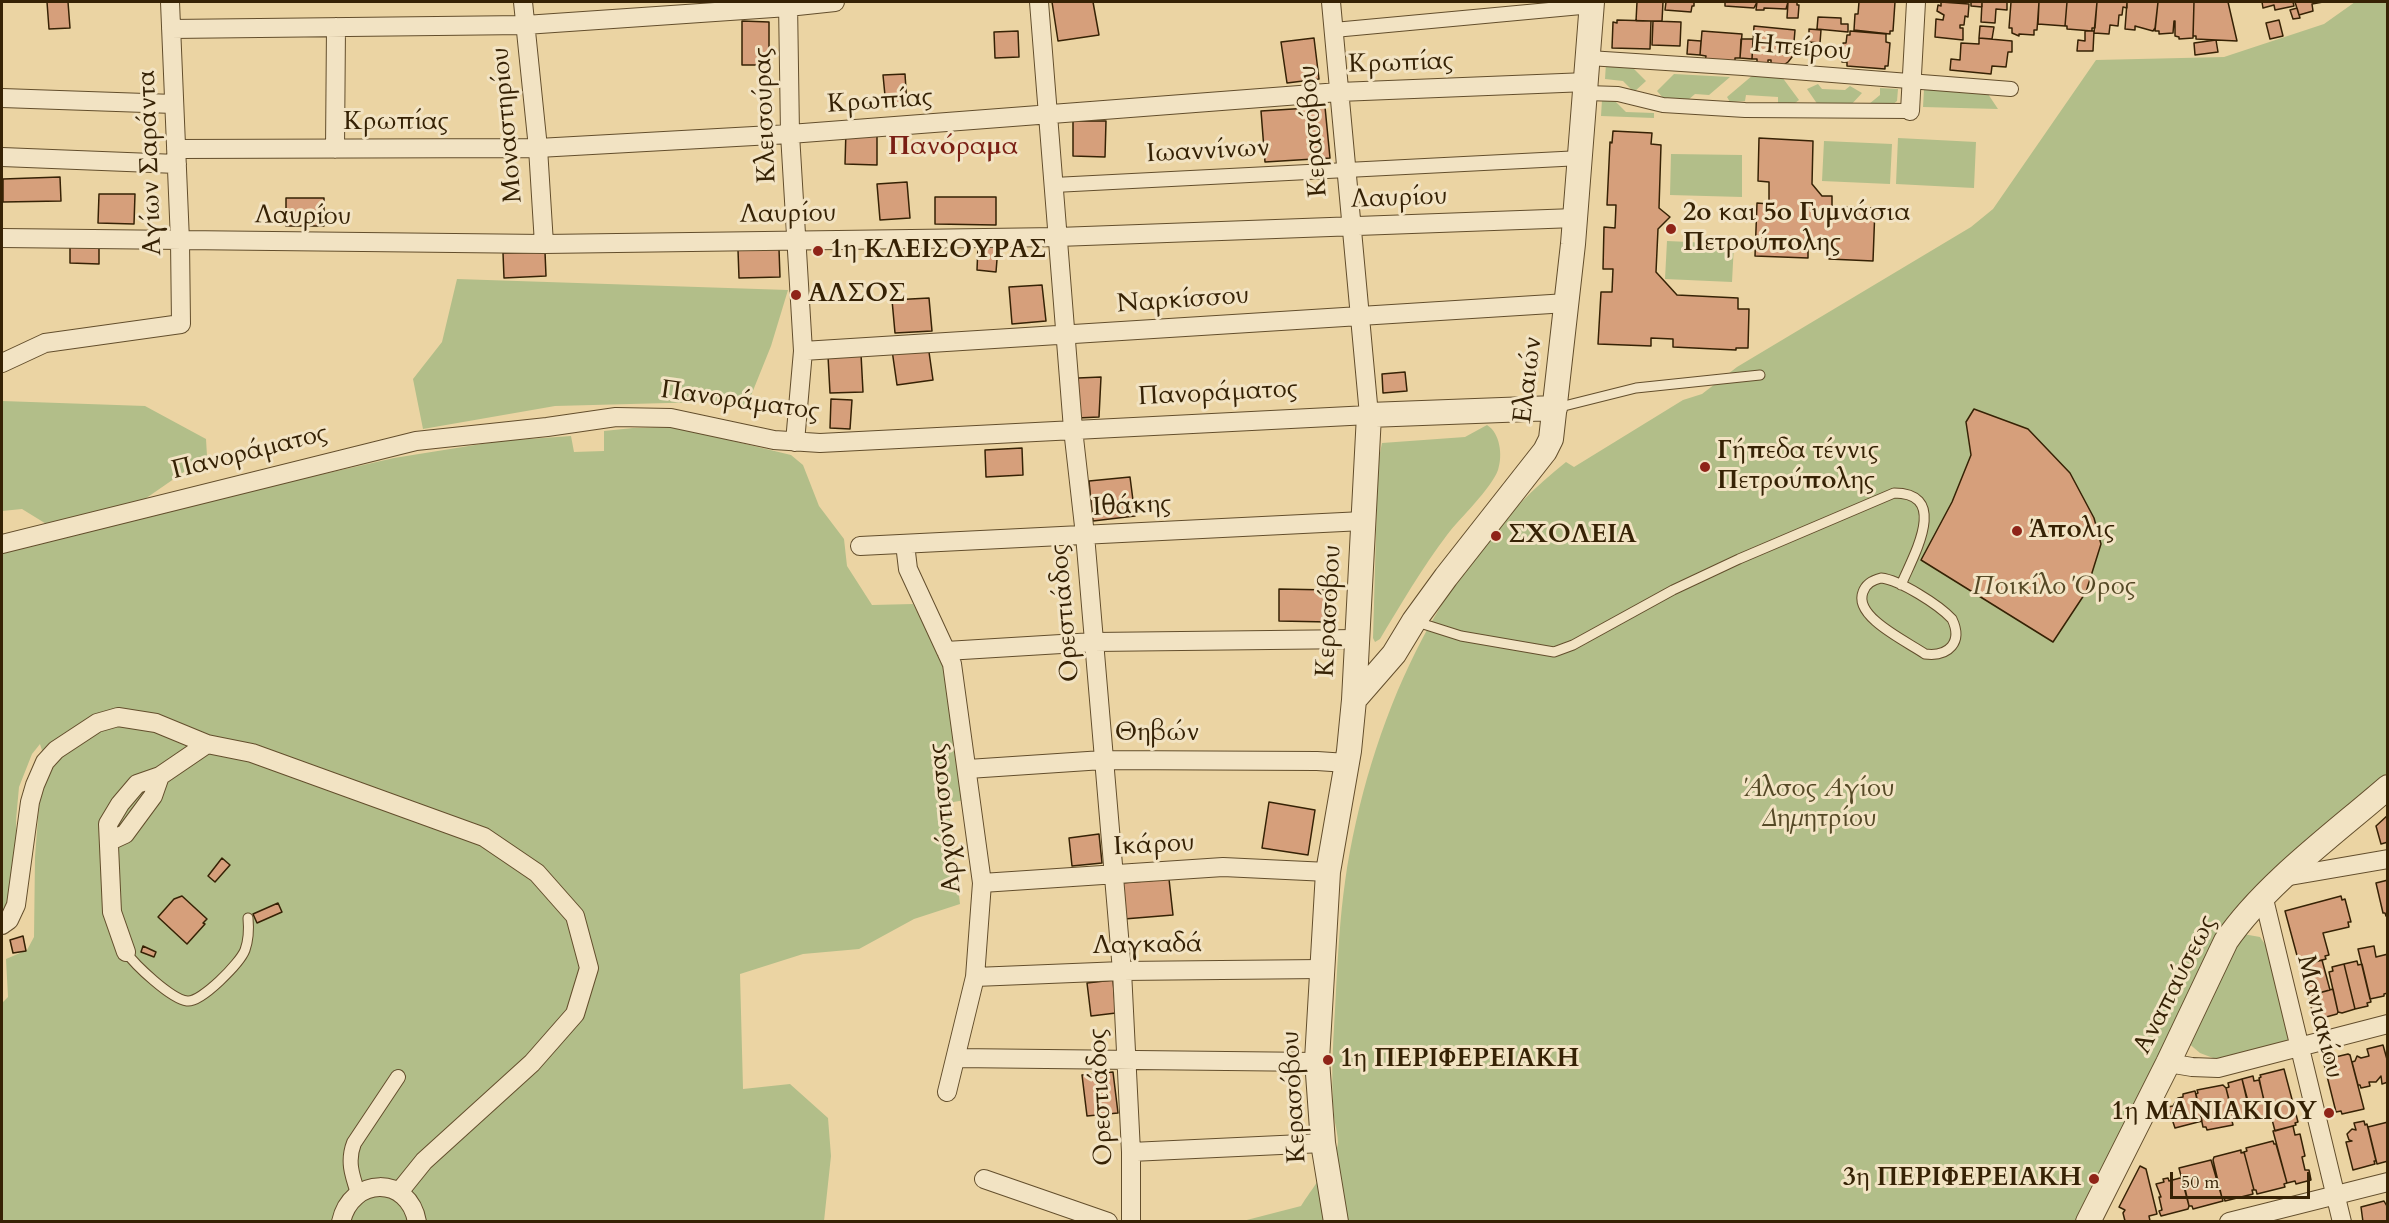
<!DOCTYPE html>
<meta charset="utf-8">
<style>
body{margin:0}
#map{position:relative;width:2389px;height:1223px;overflow:hidden;background:#ebd4a3;font-family:Cardo,serif}
canvas{display:block}
.frame{position:absolute;inset:0;border:3px solid #362205;pointer-events:none}
.scale{position:absolute;left:2170px;top:1172px;width:140px;height:27px;box-sizing:border-box;border:3px solid #362205;border-top:0;padding-left:8px;font-size:18px;line-height:21px;white-space:nowrap;color:#362205;-webkit-text-stroke:4px #f2e3c3;paint-order:stroke}
</style>
<div id="map">
<canvas width="2389" height="1223"></canvas>
<div class="frame"></div>
<div class="scale">50 m</div>
</div>
<script>
const g = document.querySelector('canvas').getContext('2d');
g.lineJoin = 'round';
function fillPath(path, color) {
  g.fillStyle = color;
  g.fill(path, 'evenodd');
}
function stroke(path, color, width, dash) {
  g.strokeStyle = color;
  g.lineWidth = width;
  g.lineCap = dash ? 'butt' : 'round';
  g.setLineDash(dash || []);
  g.stroke(path);
}
function drawText(font, color, halo, rows, align = 'center') {
  g.font = font + ' Cardo,serif';
  g.lineWidth = 6;
  g.setLineDash([]);
  g.textBaseline = 'middle';
  g.strokeStyle = halo;
  g.fillStyle = color;
  for (const [text, x, y, turn = 0] of rows) {
    g.save();
    g.translate(x, y);
    g.rotate((+turn || 0) * Math.PI / 180);
    g.textAlign = isNaN(turn) ? turn : align;
    if (halo) g.strokeText(text, 0, 0);
    g.fillText(text, 0, 0);
    g.restore();
  }
}
fillPath(new Path2D(`
 M2355 2H2387V773L2266 882 2079 1221 1239 1222 1301 1206C1311 1190 1331 1165 1337 1148 1340 1141 1335 1125 1334 1117 1330 1075 1334 1033 1336 990 1338 954 1340 917 1345 882 1369 722 1438 564 1566 462L1574 467 1683 400 1702 394 1737 367 1971 227 1993 209 2096 60 2224 57 2324 24Z
 M1606 63 1630 65 1646 81 1634 92 1623 81 1605 79Z
 M1674 74 1730 77 1709 95 1695 94 1688 100 1664 99 1657 91Z
 M1753 75 1782 77 1799 100 1795 103H1778V97L1746 95 1745 101 1730 102 1727 97Z
 M1818 84 1822 89 1845 90 1850 86 1862 93 1850 106 1818 105 1807 89Z
 M1880 88 1898 89 1897 101 1892 105 1869 104 1880 95Z
 M1924 89 1988 94 1998 109 1923 107Z
 M1602 100H1614L1626 112 1654 113V118L1601 116Z
 M1898 138 1976 142 1974 188 1896 184Z
 M1824 141 1892 144 1890 184 1822 181Z
 M1671 154 1742 155V197L1670 195Z
 M1667 241 1734 244 1732 282 1665 279Z
 M457 279 788 290 771 346 746 408 706 402 555 406 423 429 413 379 442 342Z
 M2 401 145 406 206 439 207 456 142 501 48 525 22 509 2 511Z
 M1487 425C1500 433 1503 455 1498 470 1491 489 1460 518 1447 535 1422 568 1401 604 1380 639L1375 642 1373 638 1378 463 1382 443 1465 437Z
 M675 427 791 455 803 465 819 506 844 539 847 566 872 605 913 604 947 670 965 800 948 803 960 904 914 919 859 949 803 954 740 974 743 1089 790 1084 828 1118 831 1156 824 1221H2V1003L8 997 6 959 27 950 34 937 35 857 39 804 44 782 49 773 40 744 32 754 19 787 16 820 17 870 5 912 2 913V550L82 529 394 458 500 441 571 436 574 452 604 451V431L633 428Z
 M2243 934 2260 937 2267 947 2290 1042 2221 1061 2200 1053 2187 1042Z`), '#b2be89');
const building = new Path2D(`
 M47 2H68L70 28 49 29Z
 M1052 2H1093L1099 35 1058 41Z
 M1637 2H1663L1662 21H1636Z
 M1666 2H1694V6H1692L1691 12 1665 10Z
 M1725 2H1757L1754 8 1725 6Z
 M1757 2H1788L1786 9 1764 8V10H1756Z
 M1788 2H1797V5H1799L1798 18H1787Z
 M1859 2H1895L1893 31H1890V34L1854 30 1855 14H1858Z
 M1941 2 1969 4 1968 17 1965 16 1964 25H1960V28H1963V40L1935 37 1936 19 1943 20 1944 15 1937 11 1938 5 1941 6Z
 M1971 2H1982V7L1971 6Z
 M1982 2H2007V10L1996 9 1995 23 1981 22Z
 M2011 2H2039L2037 30H2034V35L2019 34V36L2012 33V28H2009Z
 M2039 2H2067L2065 26 2038 24Z
 M2067 2H2097L2095 28H2092V31L2067 29V26H2065Z
 M2097 2H2127V8L2123 7 2122 15H2119L2118 26 2110 25 2109 34 2094 33Z
 M2127 2H2158L2155 28 2153 31 2135 26V30L2125 29Z
 M2158 2H2194L2193 38 2179 39V37L2175 36V21H2174L2173 33 2159 34V31H2155Z
 M2194 2H2228L2237 41 2196 39V36H2193Z
 M2262 2H2293L2294 6 2275 10 2274 5 2263 8Z
 M2295 2H2323L2312 4 2313 11 2299 15Z
 M2297 8 2300 18 2293 19 2290 10Z
 M1818 17 1841 18V24H1848V32L1817 29Z
 M1617 20 1651 21 1650 49 1612 48 1613 22 1617 23Z
 M2279 20 2283 36 2270 39 2266 23Z
 M742 21 769 22V65H742Z
 M1653 21 1681 22 1680 46 1652 45Z
 M1754 26 1795 30 1794 42 1790 41 1789 50H1793L1792 57 1788 62 1782 66 1771 65V60H1768V65L1757 64V59H1752Z
 M1980 26 1994 27 1992 39 1979 38Z
 M1809 29 1821 30 1820 43 1809 42Z
 M1018 31 1019 57 995 58 994 32Z
 M1702 31 1742 34 1740 58H1735V64L1705 61 1706 56 1700 55Z
 M1850 31 1886 34V42L1890 43 1888 66H1885V69L1847 66V62H1842L1843 43H1846L1847 35H1850Z
 M2085 31H2094L2093 51H2077L2078 40 2085 41Z
 M1314 38 1319 79 1287 83 1281 42Z
 M1979 38 2012 41V52H2008L2006 67 1992 66 1991 74 1950 70 1951 59 1960 60 1961 43 1979 44Z
 M1741 39H1753L1752 59 1740 58Z
 M1688 40 1701 41 1700 55 1687 54Z
 M2216 40 2218 52 2195 55 2194 43Z
 M905 74 907 105 886 106 883 75Z
 M1325 107 1330 158 1265 162 1261 111Z
 M1073 121H1106L1105 157 1073 156Z
 M846 130H877V165L845 164Z
 M1613 131 1652 133 1651 144 1661 145 1659 208 1670 217 1658 229 1656 272 1677 295 1738 298V309H1749L1748 348H1736V350L1673 347V339L1651 338V346L1598 344 1601 292H1612L1613 269H1603L1604 227 1615 228 1616 205H1607L1610 142 1612 143Z
 M1759 138 1813 141 1812 184 1822 196H1832V207L1875 208 1873 261 1829 259 1830 248 1808 247V258L1755 256 1757 203 1769 204V182L1758 181Z
 M60 177 61 201 3 202V179Z
 M907 182 910 218 880 220 877 184Z
 M99 194H135L134 224 98 223Z
 M935 197H996V225L935 224Z
 M286 198H324V226H286Z
 M70 244H99V264L70 263Z
 M978 246 998 247 996 272 977 270Z
 M779 249 780 277 739 278 738 250Z
 M545 252 546 276 504 278 503 253Z
 M1042 285 1046 321 1012 324 1009 287Z
 M929 298 932 331 895 333 892 300Z
 M928 345 933 380 897 385 892 350Z
 M861 354 863 392 830 393 828 356Z
 M1405 372 1407 391 1383 393 1382 374Z
 M1101 377 1099 417 1077 418 1078 378Z
 M831 399 852 400 850 429 830 428Z
 M1974 409 2028 429 2070 473 2094 518 2101 544 2086 592 2053 642 1921 560 1952 502 1971 455 1966 422Z
 M1022 448 1023 475 986 477 985 450Z
 M1130 477 1135 516 1093 521 1089 481Z
 M1279 589 1330 590 1329 622 1279 621Z
 M1269 802 1315 810 1308 855 1262 848Z
 M2388 815V842L2381 844 2376 826Z
 M1099 834 1102 863 1072 866 1069 838Z
 M222 858 230 865 215 882 208 876Z
 M1169 879 1173 915 1124 919 1120 883Z
 M2388 880V916H2386L2385 913H2383L2376 883Z
 M182 896 207 919 203 923 205 924 187 944 158 917 174 899Z
 M2341 896 2342 900 2345 899 2351 922H2348L2349 927 2323 933 2329 955 2325 956 2326 959 2304 965 2303 962 2299 963 2285 911Z
 M278 903 282 912 257 923 253 914Z
 M23 936 26 951 13 953 10 940Z
 M143 946 156 952 154 957 141 952Z
 M2374 946 2376 957 2388 954V993L2384 994V996L2370 999 2358 949Z
 M2322 960 2330 990 2308 996 2300 968 2305 967 2304 965Z
 M2357 961 2358 965 2362 964 2371 1002 2367 1003 2368 1006 2355 1009 2344 964Z
 M2344 964 2355 1009 2342 1013 2338 1012 2329 972 2333 971 2332 967Z
 M1113 980 1116 1013 1091 1016 1087 983Z
 M2333 989 2338 1012 2337 1014 2315 1020 2308 996Z
 M2383 1045 2388 1063V1082L2382 1084 2381 1076 2376 1082H2369L2370 1086 2361 1088 2360 1085H2358L2352 1062 2355 1061 2357 1056 2361 1058 2369 1056 2367 1049Z
 M2348 1054 2350 1055 2364 1109 2342 1114 2341 1111 2336 1112 2323 1060Z
 M2284 1069 2298 1122 2295 1123 2296 1125 2275 1131 2267 1100 2264 1101 2259 1078 2261 1077 2260 1075Z
 M1113 1072 1118 1113 1087 1116 1082 1075Z
 M2253 1076 2254 1081 2259 1080 2268 1116 2253 1120 2242 1079Z
 M2242 1079 2251 1117 2237 1121V1118L2234 1119 2226 1088 2229 1087 2228 1083Z
 M2223 1085 2226 1088 2234 1121H2232L2233 1125 2207 1130 2206 1127H2203L2196 1094 2198 1093 2197 1090Z
 M2195 1091 2202 1121 2175 1128 2168 1107 2173 1106 2178 1098 2183 1097V1094Z
 M2364 1121 2365 1125 2367 1124 2376 1161H2374L2375 1164 2353 1170 2346 1142 2352 1141 2349 1140 2347 1134 2352 1129 2356 1130 2354 1123Z
 M2388 1122V1161L2377 1164 2368 1127Z
 M2293 1126 2295 1135 2300 1134 2305 1156 2302 1157 2305 1170H2309L2311 1180 2296 1184 2295 1181 2287 1183 2273 1131Z
 M2273 1141 2274 1144H2276L2287 1183 2284 1184 2285 1187 2257 1194 2256 1190H2254L2244 1152 2247 1151 2246 1148Z
 M2241 1150V1153L2244 1152 2254 1190H2252L2253 1194 2225 1201 2224 1197 2222 1198 2213 1160 2214 1157Z
 M2211 1160 2223 1201 2193 1209 2192 1206H2189L2179 1168Z
 M2140 1166 2146 1169 2157 1214 2149 1216 2150 1221H2125L2123 1213 2125 1210 2119 1207Z
 M2168 1178 2169 1181 2180 1178 2183 1180 2189 1206 2188 1209 2161 1216 2159 1211 2162 1210 2159 1197H2161L2156 1184 2164 1182 2163 1179Z
 M2384 1201 2388 1208V1222H2363L2361 1207Z`);
fillPath(building, '#d69f7b');
stroke(building, '#362205', 1.5);
const service = new Path2D(`
 M1556 408 1636 388 1760 375
 M1881 578C1900 580 1939 605 1952 619 1963 642 1949 657 1925 654 1908 642 1853 617 1863 592 1866 583 1873 580 1881 578Z
 M1417 622 1461 636 1554 652 1573 645 1673 590 1739 559 1894 493C1951 493 1912 558 1901 585
 M126 952C135 965 171 999 187 1001 201 1003 240 963 245 950 249 939 249 929 248 918`);
const pedestrian = new Path2D(`
 M1334 30 1592 6
 M1589 58 1743 68 2011 89
 M1586 93 1618 94 1663 105 1745 110 1910 111
 M1054 185 1581 158
 M358 1193C352 1175 347 1161 354 1143L398 1077`);
const minor = new Path2D(`
 M523 2 538 148 544 244
 M788 2 790 134 803 351 795 442
 M1039 2 1073 429 1085 535 1122 971 1131 1152V1222
 M171 29 525 25 788 7 835 2
 M2 98 174 104
 M1910 111 1916 2
 M176 149 538 148 790 134 1339 92 1587 82
 M335 149 336 27
 M2 157 177 164
 M2 238 544 244 1058 237 1575 218
 M803 351 1567 303
 M2 363 45 343 181 324 180 241 170 2
 M2 544 416 441 547 427 616 417 671 418 774 440 820 443 1369 415 1331 2
 M905 544 908 569 952 664 982 883 975 977 947 1092
 M860 546 1363 521
 M946 651 1094 642 1358 639
 M968 769 1103 760 1317 761 1347 763
 M110 841 125 834 153 796 160 776
 M2284 877 2388 859
 M982 883 1223 867 1328 872
 M2263 895 2342 1222
 M2 925 9 920 16 905 30 802 35 785 45 762 56 750 97 723 118 717 156 723 207 744 252 753 484 837 537 873 575 916 589 968 575 1014 532 1063 424 1161 399 1192
 M126 952 112 912 108 824 120 804 137 784 160 776 207 744
 M975 977 1122 971 1321 969
 M956 1058 1317 1062
 M2168 1063 2192 1067 2218 1068 2388 1024
 M1131 1152 1323 1143
 M984 1179 1108 1222
 M341 1222C351 1176 409 1175 417 1222
 M2229 1222 2388 1182`);
const tertiary = new Path2D(`
 M1354 700 1394 654 1414 621 1446 577 1545 451 1551 439 1573 244 1592 2
 M1336 1222 1323 1143 1317 1060 1328 872 1349 751 1354 700 1369 415 1555 408
 M2088 1222 2168 1063 2226 941C2265 884 2335 833 2388 787`);
stroke(service, '#634e2c', 11);
stroke(pedestrian, '#634e2c', 16);
stroke(minor, '#634e2c', 20);
stroke(tertiary, '#634e2c', 26);
stroke(service, '#f2e3c3', 9);
stroke(pedestrian, '#f2e3c3', 14);
stroke(minor, '#f2e3c3', 18);
stroke(tertiary, '#f2e3c3', 24);
for (const [x, y, r, color] of [
 [1671,229,6,"#8f2418"],
 [818,251,6,"#8f2418"],
 [796,295,6,"#8f2418"],
 [1705,467,6,"#8f2418"],
 [2017,531,6,"#8f2418"],
 [1496,536,6,"#8f2418"],
 [1328,1060,6,"#8f2418"],
 [2329,1113,6,"#8f2418"],
 [2094,1179,6,"#8f2418"]
]) {
  const dot = new Path2D();
  dot.arc(x, y, r, 0, 2 * Math.PI);
  g.fillStyle = color;
  g.fill(dot);
  stroke(dot, '#f2e3c3', 2);
}
drawText('26px', '#362205', '#f2e3c3', [
 ["Ηπείρου",1802,49,5],
 ["Κρωπίας",1401,64,-2],
 ["Κρωπίας",880,102,-4],
 ["Κλεισούρας",766,115,-92],
 ["Κρωπίας",396,123],
 ["Μοναστηρίου",508,125,-95],
 ["Κερασόβου",1314,131,-95],
 ["Ιωαννίνων",1208,152,-3],
 ["Αγίων Σαράντα",151,163,-92],
 ["Λαυρίου",1399,199,-2],
 ["Λαυρίου",788,215,-1],
 ["Λαυρίου",303,217,1],
 ["Ναρκίσσου",1183,301,-4],
 ["Ελαιών",1529,380,-83],
 ["Πανοράματος",1218,394,-3],
 ["Πανοράματος",740,402,8],
 ["Πανοράματος",250,453,-14],
 ["Ιθάκης",1132,507,-3],
 ["Κερασόβου",1330,611,-87],
 ["Ορεστιάδος",1066,613,-95],
 ["Θηβών",1157,734],
 ["Αρχόντισσας",946,818,-96],
 ["Ικάρου",1154,846,-3],
 ["Λαγκαδά",1148,946,-1],
 ["Αναπαύσεως",2176,985,-63],
 ["Μανιακίου",2319,1017,76],
 ["Ορεστιάδος",1102,1097,-93],
 ["Κερασόβου",1295,1097,-93]
]);
drawText('bold 26px', '#362205', '#f2e3c3', [
 ["2ο και 5ο Γυμνάσια",1683,214],
 ["Πετρούπολης",1683,244],
 ["1η ΚΛΕΙΣΟΥΡΑΣ",830,251],
 ["ΑΛΣΟΣ",808,295],
 ["Γήπεδα τέννις",1717,452],
 ["Πετρούπολης",1717,482],
 ["Άπολις",2029,531],
 ["ΣΧΟΛΕΙΑ",1508,536],
 ["1η ΠΕΡΙΦΕΡΕΙΑΚΗ",1340,1060],
 ["1η ΜΑΝΙΑΚΙΟΥ",2317,1113,"right"],
 ["3η ΠΕΡΙΦΕΡΕΙΑΚΗ",2082,1179,"right"]
], 'left');
drawText('italic 26px', '#554926', '#f2e3c3', [
 ["Ποικίλο Όρος",2054,588],
 ["Άλσος Αγίου",1819,790],
 ["Δημητρίου",1819,820]
]);
drawText('bold 27px', '#7a1f14', '#f2e3c3', [
 ["Πανόραμα",953,148]
]);
</script>
